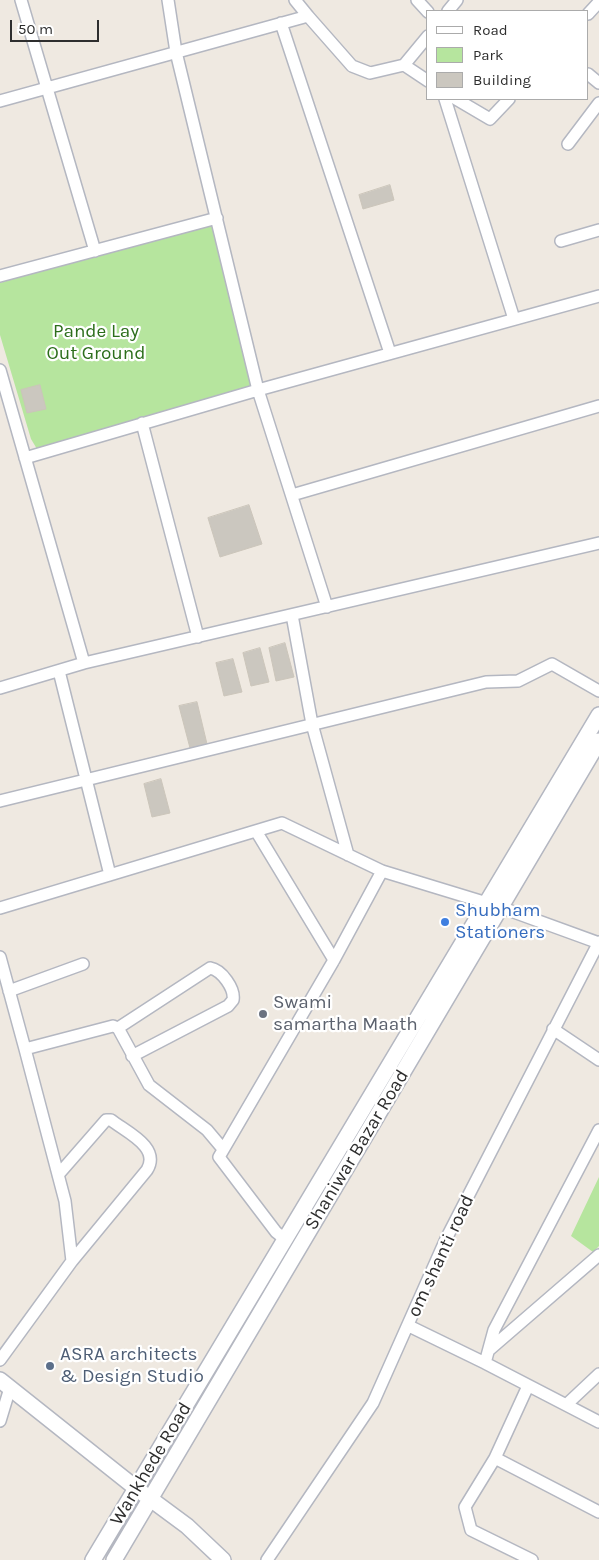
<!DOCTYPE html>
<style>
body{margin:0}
#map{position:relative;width:599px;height:1560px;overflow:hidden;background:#efe9e1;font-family:Karla,sans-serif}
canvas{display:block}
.legend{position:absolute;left:426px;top:10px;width:162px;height:90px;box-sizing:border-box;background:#fff;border:1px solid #ababab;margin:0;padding:6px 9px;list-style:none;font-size:15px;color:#2e2e2e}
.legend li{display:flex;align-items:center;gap:10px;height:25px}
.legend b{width:25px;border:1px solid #ababab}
.scale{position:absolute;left:10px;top:20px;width:89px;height:22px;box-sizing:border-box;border:2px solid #2e2e2e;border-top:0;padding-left:6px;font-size:15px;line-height:18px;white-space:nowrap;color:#2e2e2e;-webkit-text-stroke:4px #fff;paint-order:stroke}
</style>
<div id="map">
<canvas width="599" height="1560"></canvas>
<ul class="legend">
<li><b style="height:6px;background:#fff"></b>Road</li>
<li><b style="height:14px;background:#b6e59e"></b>Park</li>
<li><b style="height:14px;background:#cbc7bf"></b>Building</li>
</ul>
<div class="scale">50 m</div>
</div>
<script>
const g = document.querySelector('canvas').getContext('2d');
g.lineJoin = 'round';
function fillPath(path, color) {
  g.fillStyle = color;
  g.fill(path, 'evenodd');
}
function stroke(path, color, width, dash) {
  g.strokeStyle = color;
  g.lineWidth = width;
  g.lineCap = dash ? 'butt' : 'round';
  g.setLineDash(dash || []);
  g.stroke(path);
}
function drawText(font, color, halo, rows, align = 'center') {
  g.font = font + ' Karla,sans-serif';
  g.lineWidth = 4.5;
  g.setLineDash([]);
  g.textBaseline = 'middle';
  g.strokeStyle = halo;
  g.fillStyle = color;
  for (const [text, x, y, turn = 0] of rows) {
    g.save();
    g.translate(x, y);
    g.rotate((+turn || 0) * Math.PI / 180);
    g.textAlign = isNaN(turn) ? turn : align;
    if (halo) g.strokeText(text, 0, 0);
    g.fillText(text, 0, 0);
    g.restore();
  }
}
fillPath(new Path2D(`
 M213 224 253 385 226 395 37 449 31 439 0 335V283L40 270Z
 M599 1177V1246L593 1252 571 1236Z`), '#b6e59e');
const building = new Path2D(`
 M390 185 394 200 363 209 359 195Z
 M40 385 46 409 27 413 21 390Z
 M249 505 262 544 220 557 208 518Z
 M285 643 294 677 276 681 269 648Z
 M260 648 269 682 251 686 243 653Z
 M233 659 242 692 224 696 216 663Z
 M197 702 207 744 190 748 179 706Z
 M161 779 170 813 152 817 144 784Z`);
fillPath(building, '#cbc7bf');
stroke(building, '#cbc5ba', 1);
const street = new Path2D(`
 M21 0 95 251
 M168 0 176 52 258 390 327 607
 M295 0 308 16
 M417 0 428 12
 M448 11 457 0
 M588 14 599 2
 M281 23 390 353
 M404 65 428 81
 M588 74 599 83
 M445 99 514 319
 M456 99 490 119 509 99
 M0 101 308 16 352 66 370 73 404 65 428 36
 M568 144 599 103
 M561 241 599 230
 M0 276 217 218
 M0 370 84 663
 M142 423 198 637
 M25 458 258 390 599 296
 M292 495 599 406
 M292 615 312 724 348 855
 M59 671 110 875
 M0 688 84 663 599 543
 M0 801 486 682 518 681 552 664 599 691
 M256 831 334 960
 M0 908 282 823 382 871 500 907 599 943
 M0 957 25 1049
 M9 991 83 964
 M118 1028 210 968C222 970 235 989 233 1000L228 1006 132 1056
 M553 1029 599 1060
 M58 1175 106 1120H111C126 1132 161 1147 147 1170L72 1261
 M286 1240 276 1232 219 1157 334 960 382 871
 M409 1326 485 1363 494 1330 599 1130
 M489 1350 599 1255
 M0 1360 72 1261 65 1201 25 1049 113 1026 118 1028 149 1085 207 1130 223 1149
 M485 1363 599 1422
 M528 1386 495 1458 599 1512
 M566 1405 599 1374
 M0 1421 10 1388
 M495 1458 465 1507 471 1530 532 1560
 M267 1560 373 1403 446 1239 599 942`);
const secondary = new Path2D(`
 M0 1380 137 1489 187 1526 223 1560
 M93 1560 599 715
 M114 1560 599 741`);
stroke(street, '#b4b7c1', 14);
stroke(secondary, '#b4b7c1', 18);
stroke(street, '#fff', 11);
stroke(secondary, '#fff', 15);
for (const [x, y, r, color] of [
 [445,922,5,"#3f7fe0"],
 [263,1014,5,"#6b7280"],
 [50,1366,5,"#5c6f8a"]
]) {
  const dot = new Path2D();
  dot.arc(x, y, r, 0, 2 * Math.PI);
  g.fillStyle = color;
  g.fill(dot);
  stroke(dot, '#fff', 2);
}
drawText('19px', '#2c6e1b', '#fff', [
 ["Pande Lay",96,332],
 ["Out Ground",96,354]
]);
drawText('19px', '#366cbe', '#fff', [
 ["Shubham",455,911],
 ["Stationers",455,933]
], 'left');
drawText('19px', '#5b616d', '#fff', [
 ["Swami",273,1003],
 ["samartha Maath",273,1025]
], 'left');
drawText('19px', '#2e2e2e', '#fff', [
 ["Shaniwar Bazar Road",357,1150,-59],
 ["om shanti road",441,1256,-65],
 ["Wankhede Road",151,1464,-59]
]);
drawText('19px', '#4e5e75', '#fff', [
 ["ASRA architects",60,1355],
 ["& Design Studio",60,1377]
], 'left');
</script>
